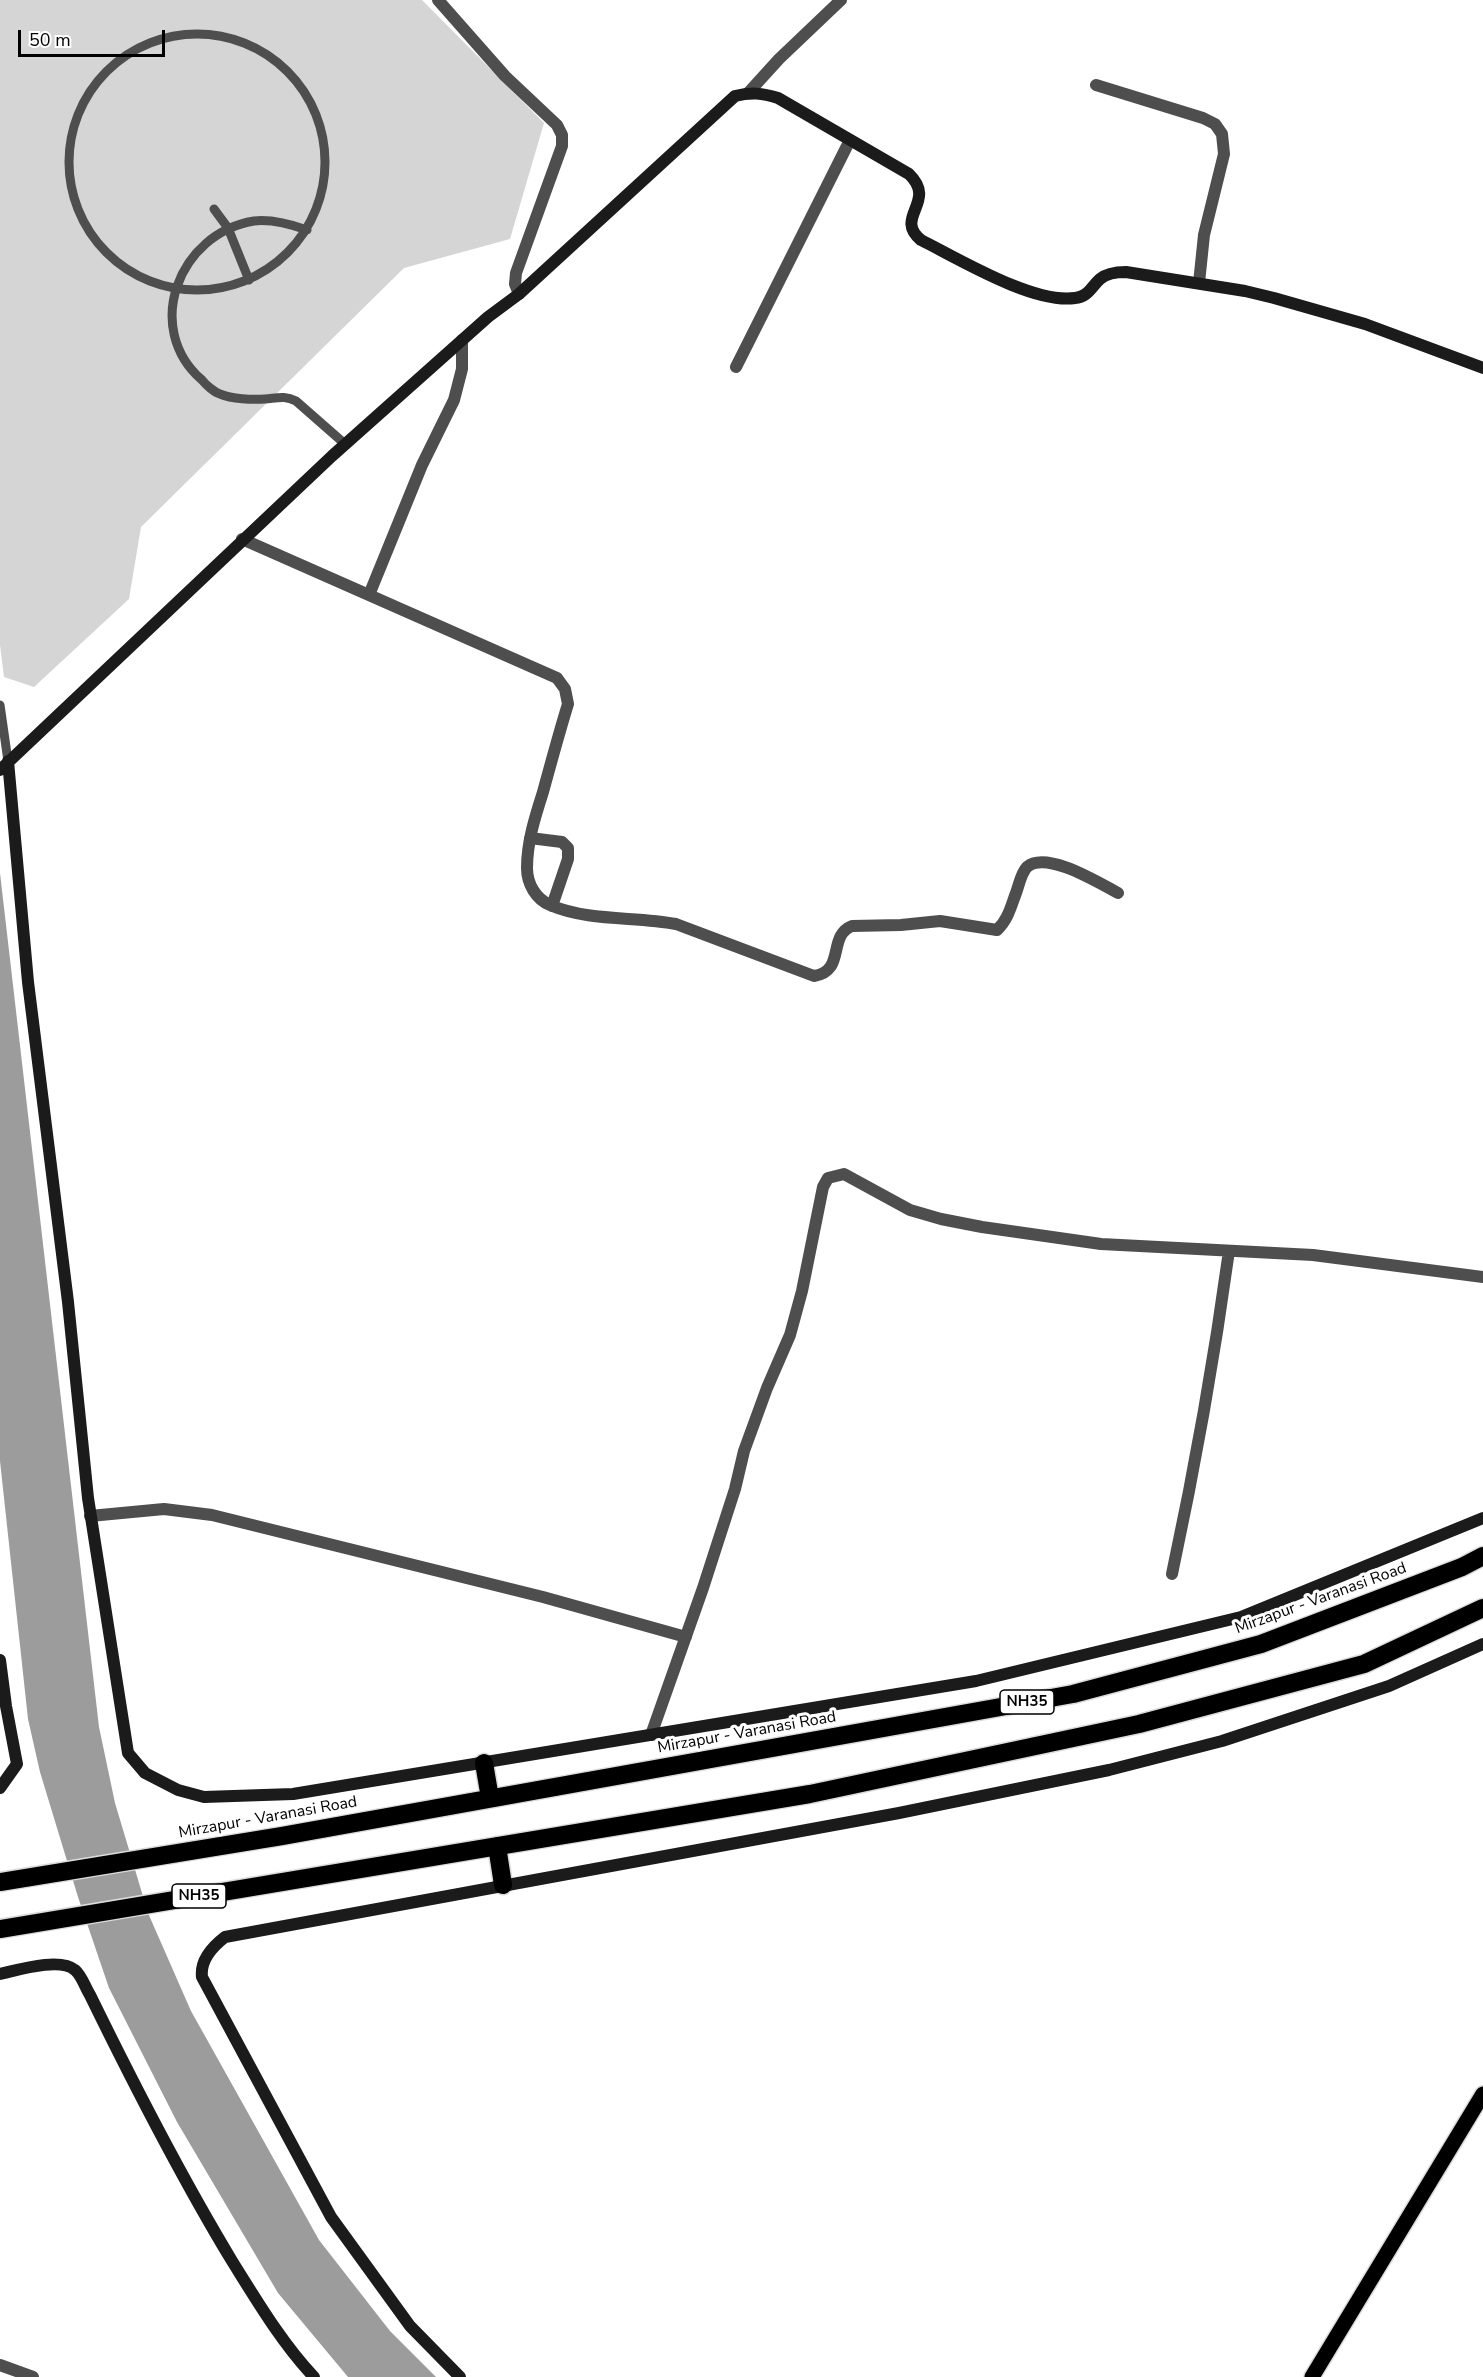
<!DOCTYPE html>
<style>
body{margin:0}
#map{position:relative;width:1483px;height:2377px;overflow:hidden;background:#fff;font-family:"Nunito Sans",sans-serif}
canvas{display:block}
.scale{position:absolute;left:18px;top:30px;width:147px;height:27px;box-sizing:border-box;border:3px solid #000;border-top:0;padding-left:8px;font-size:18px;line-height:21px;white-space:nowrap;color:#000;-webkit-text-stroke:4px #fff;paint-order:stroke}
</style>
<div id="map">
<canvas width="1483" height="2377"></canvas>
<div class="scale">50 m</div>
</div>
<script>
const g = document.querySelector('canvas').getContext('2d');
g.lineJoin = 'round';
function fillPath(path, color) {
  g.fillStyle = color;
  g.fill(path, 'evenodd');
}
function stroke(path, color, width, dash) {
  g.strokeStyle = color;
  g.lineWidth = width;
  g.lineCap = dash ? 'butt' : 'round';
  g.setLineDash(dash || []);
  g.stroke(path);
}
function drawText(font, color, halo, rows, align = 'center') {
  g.font = font + ' "Nunito Sans",sans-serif';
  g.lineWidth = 6;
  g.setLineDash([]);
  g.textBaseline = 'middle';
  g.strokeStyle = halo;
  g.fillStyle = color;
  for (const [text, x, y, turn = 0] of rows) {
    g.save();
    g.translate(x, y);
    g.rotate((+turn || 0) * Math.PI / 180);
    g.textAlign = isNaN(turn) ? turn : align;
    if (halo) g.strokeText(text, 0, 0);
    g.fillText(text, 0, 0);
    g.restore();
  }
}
fillPath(new Path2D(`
 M0 0H422L544 123 510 239 404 268 141 527 129 599 34 687 4 677 0 645Z`), '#d5d5d5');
fillPath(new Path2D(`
 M0 873 99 1727 115 1803 148 1913 191 2011 319 2240 390 2331 436 2377H348L278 2293 177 2122 109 1988 78 1897 40 1772 28 1719 0 1461Z`), '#9c9c9c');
const primary = new Path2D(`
 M1312 2377 1483 2094`);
const highway = new Path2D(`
 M484 1763 490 1798
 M497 1846 503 1885
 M0 1882 282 1836 1073 1694 1261 1644 1462 1567 1483 1556
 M0 1929 810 1794 1139 1724 1364 1664 1483 1608`);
stroke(primary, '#dbdbdb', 18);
stroke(highway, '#dbdbdb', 21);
stroke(new Path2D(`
 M69 162a128 128 0 1 1 256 0a128 128 0 1 1-256 0Z
 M214 209 228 228 249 280
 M307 230C290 224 272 219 254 221 179 233 142 328 202 380 206 385 214 392 220 394 232 399 252 400 265 399 277 398 285 395 296 401L345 444
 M0 705 8 761`), '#4e4e4e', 9);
stroke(new Path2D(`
 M438 0 505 76 557 125 562 135V146L516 273 515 284 519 294
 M1096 85 1203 118 1215 124 1222 134 1224 154 1204 235 1199 283
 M749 92 779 59 841 0
 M736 367 850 140
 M242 539 557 678 565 689 568 704C559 733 551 763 543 792 535 817 527 842 527 868 527 884 536 899 550 905 590 922 635 916 676 924L814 976C846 971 827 936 852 926L901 925 940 921 997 930C1008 920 1011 906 1016 893 1019 885 1021 873 1027 867 1046 850 1099 883 1118 893
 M369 595 422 465 454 400 462 369V340
 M530 838 562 842 568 848V859L552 906
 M90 1516 164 1509 212 1515 543 1597 686 1637
 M1172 1574C1195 1467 1214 1360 1229 1251
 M651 1735 703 1588 735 1489 744 1451 767 1388 790 1335 802 1291 823 1187 828 1178 844 1174 910 1210 941 1219 982 1227 1101 1244 1313 1255 1483 1277
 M0 2365 33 2377`), '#4e4e4e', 12);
stroke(new Path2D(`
 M8 761 28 982 68 1302 88 1498 128 1753 145 1773 178 1790 204 1797 293 1794 976 1681 1241 1617 1483 1518
 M0 770 332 456 488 317 519 294 735 96C751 92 762 93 778 98L909 174C938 202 893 217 921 240 959 259 1033 304 1075 298 1088 297 1091 287 1100 279 1107 273 1116 272 1126 272L1245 291 1274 298 1365 324 1483 368
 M0 1660 6 1706 17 1764 0 1788
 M0 1974C18 1970 60 1957 75 1970 82 1976 85 1987 90 1995 134 2085 180 2175 232 2261 257 2301 282 2343 314 2377
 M460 2377 410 2326 331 2217 202 1977C200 1960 212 1947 225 1937L899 1813 1109 1770 1222 1741 1389 1686 1483 1644`), '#1b1b1b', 12);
stroke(primary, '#000', 15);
stroke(highway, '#000', 18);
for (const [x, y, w] of [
 [1027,1702,54],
 [199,1896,54]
]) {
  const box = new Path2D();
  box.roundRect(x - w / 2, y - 12, w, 24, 4.5);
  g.fillStyle = '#fff';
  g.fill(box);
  stroke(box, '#000', 1.5);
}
drawText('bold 15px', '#000', null, [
 ["NH35",1027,1702],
 ["NH35",199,1896]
]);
drawText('16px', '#000', '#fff', [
 ["Mirzapur - Varanasi Road",1321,1599,-20],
 ["Mirzapur - Varanasi Road",747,1733,-10],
 ["Mirzapur - Varanasi Road",268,1818,-10]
]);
</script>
